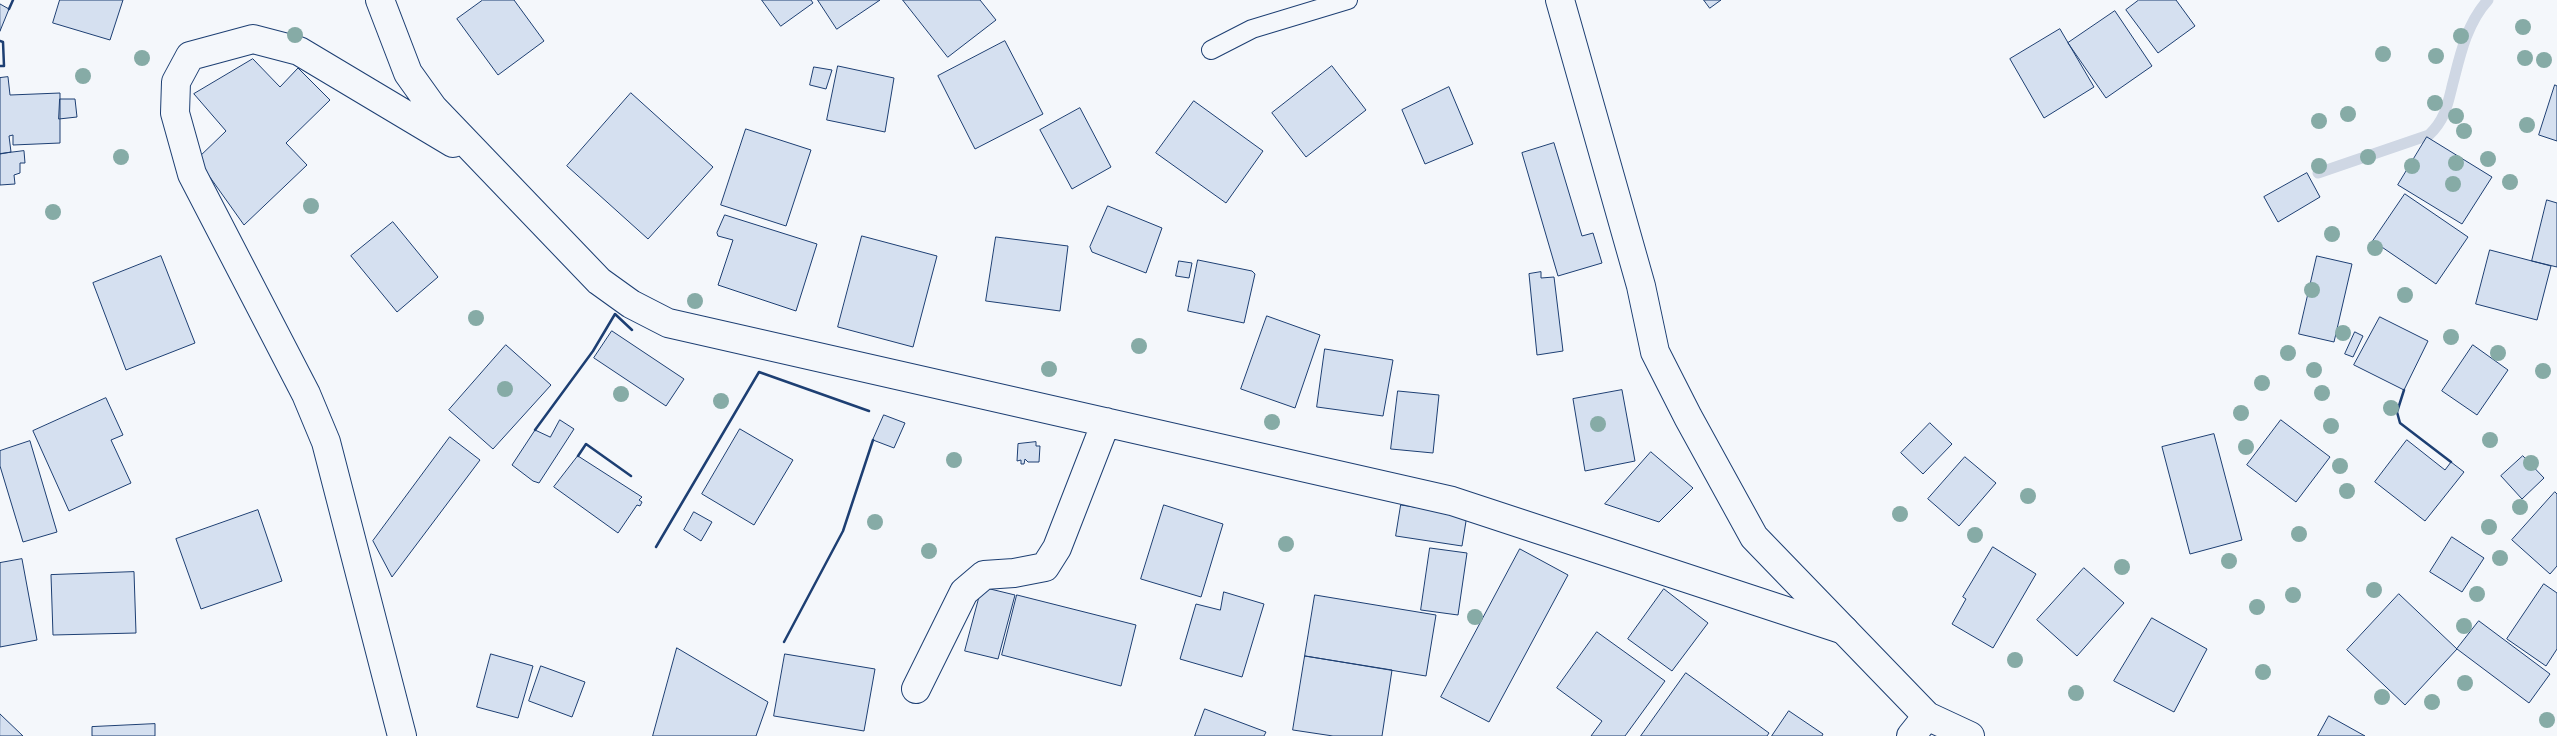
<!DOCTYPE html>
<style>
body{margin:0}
canvas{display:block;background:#f4f7fb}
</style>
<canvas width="2557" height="736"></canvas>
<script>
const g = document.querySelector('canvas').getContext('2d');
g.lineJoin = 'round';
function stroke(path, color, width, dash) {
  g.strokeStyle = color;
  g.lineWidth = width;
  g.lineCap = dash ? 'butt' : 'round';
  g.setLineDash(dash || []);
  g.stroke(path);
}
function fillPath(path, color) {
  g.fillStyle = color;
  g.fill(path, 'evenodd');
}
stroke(new Path2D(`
 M2318 173 2429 135C2447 118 2448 101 2454 79 2461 51 2468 22 2488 0`), '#cfd7e4', 11);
const building = new Path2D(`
 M60 0H123L110 40 53 23Z
 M483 0H514L544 41 498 75 457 19Z
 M762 0H811L813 3 781 26Z
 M818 0H880L837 29Z
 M903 0H980L996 20 948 57Z
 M1704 0H1721L1710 8Z
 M2139 0H2176L2195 26 2158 53 2126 10Z
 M0 4 9 9 0 31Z
 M2115 11 2152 66 2106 98 2068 43Z
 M2060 29 2094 87 2044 118 2010 59Z
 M1005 41 1043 114 975 149 938 76Z
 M253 59 280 87 298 68 330 100 286 143 307 165 244 225 197 159 226 131 194 94Z
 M838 66 894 78 885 132 827 120Z
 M1332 66 1366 110 1306 157 1272 113Z
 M814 67 832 70 826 89 810 85Z
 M8 77 10 95 60 93V143L13 145V135L9 136 11 152 0 154V78Z
 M2555 85 2557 86V141L2539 135Z
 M1449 87 1473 144 1425 164 1402 110Z
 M631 93 713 167 648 239 567 166Z
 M60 99H75L77 117 59 119Z
 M1194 101 1263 151 1226 203 1156 153Z
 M1080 108 1111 167 1072 189 1040 130Z
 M746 129 811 150 786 226 721 205Z
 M2427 137 2492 177 2462 224 2398 185Z
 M1554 143 1582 236 1593 233 1602 263 1558 276 1522 153Z
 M24 151 25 163H20V173L14 175 15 184 0 185V154Z
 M2307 173 2320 197 2278 222 2264 197Z
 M2405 194 2468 237 2436 284 2373 241Z
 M2547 200 2557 203V267L2532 261Z
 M1108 206 1162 228 1146 273 1092 252 1090 247Z
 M725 215 817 244 796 311 718 285 733 240 718 236 717 233Z
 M393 222 438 277 397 312 351 256Z
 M862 236 937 256 913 347 838 327Z
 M996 237 1068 246 1060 311 986 301Z
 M2490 250 2551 266 2537 320 2476 304Z
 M161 256 195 343 126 370 93 283Z
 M2317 256 2352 264 2334 342 2299 334Z
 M1198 260 1252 271 1255 274 1244 323 1188 311Z
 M1179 261 1192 263 1189 278 1176 276Z
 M1541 272V278L1554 277 1563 351 1537 355 1529 274Z
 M1267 316 1320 335 1295 408 1241 389Z
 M2380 317 2428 341 2404 390 2354 365Z
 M612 331 684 379 666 406 594 358Z
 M2355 332 2363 336 2353 357 2345 354Z
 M506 345 551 385 493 449 449 410Z
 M2473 345 2508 370 2477 415 2442 391Z
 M1325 349 1393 360 1383 416 1317 407Z
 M1622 390 1635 461 1585 471 1573 399Z
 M1398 391 1439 395 1433 453 1391 449Z
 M106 398 123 435 111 440 131 483 69 511 33 431Z
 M884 415 905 423 894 448 873 440Z
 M560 420 574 429 539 483 533 481 512 465 535 430 550 437Z
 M2281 420 2330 457 2296 502 2247 465Z
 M1930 423 1952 444 1923 474 1901 453Z
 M740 429 793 460 754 525 702 494Z
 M2214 434 2242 540 2190 554 2162 447Z
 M450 437 480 460 392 577 373 541Z
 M2407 440 2445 470 2451 462 2464 472 2425 521 2375 482Z
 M30 441 57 532 23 542 0 466V451Z
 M1036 442V446H1040L1039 462H1028L1025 459 1024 464H1021V460L1017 461 1018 444Z
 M1651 452 1693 488 1659 522 1605 504Z
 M578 456 642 497 639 500 642 502 640 506 637 505 618 533 554 487Z
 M2523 456 2544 478 2522 499 2501 476Z
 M1965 457 1996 483 1959 526 1928 499Z
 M2555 492 2557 494V566L2550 574 2512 540Z
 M1164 505 1223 524 1201 597 1141 579Z
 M1401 505 1467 515 1462 546 1396 536Z
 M258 510 282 581 201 609 176 539Z
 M694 512 712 522 701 541 684 530Z
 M2452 537 2484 558 2462 592 2430 572Z
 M1993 547 2036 574 1993 648 1952 624 1966 599 1963 597Z
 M1430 548 1467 553 1458 615 1421 610Z
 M1520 549 1568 575 1489 722 1441 697Z
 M22 559 37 640 0 647V563Z
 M2084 568 2124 603 2077 656 2037 620Z
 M134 572 136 633 53 635 51 575Z
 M2544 584 2557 593V649L2546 666 2507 639Z
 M982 587 1015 595 998 659 965 651Z
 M1664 589 1708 623 1672 671 1628 639Z
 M1224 592 1264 604 1242 677 1180 659 1196 604 1220 610Z
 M2399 594 2457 649 2405 705 2347 650Z
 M1017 595 1136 625 1121 686 1002 655Z
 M1315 595 1436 615 1426 676 1305 656Z
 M2152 618 2207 649 2174 712 2114 681Z
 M2479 621 2550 674 2529 703 2457 649Z
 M1597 632 1665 681 1625 736H1591L1602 721 1557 688Z
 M677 648 768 702 756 736H653Z
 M491 654 533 666 518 718 477 707Z
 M785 654 875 669 864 731 774 716Z
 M1305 656 1392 670 1382 736H1333L1293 730Z
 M541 666 585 682 572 717 529 701Z
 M1686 673 1769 733 1767 736H1641Z
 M1205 709 1266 732 1264 736H1195Z
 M1789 711 1823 734 1822 736H1772Z
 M0 714 23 736H0Z
 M2329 716 2365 736H2318Z
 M155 724V736H92V727Z`);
fillPath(building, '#d5e0f0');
stroke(building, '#1d3f73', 1);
const service = new Path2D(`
 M1211 50 1252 29 1348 0`);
const minor = new Path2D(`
 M380 0 408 73 433 108 599 281 631 304 668 323 1452 501 1844 630
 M916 689 964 592 984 575 1014 573 1045 567 1057 548 1106 422
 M402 736 326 442 306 394 192 174 175 113 176 82 190 56 253 39 299 51 453 143
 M1911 736 1927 716`);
const primary = new Path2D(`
 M1560 0 1641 286 1655 352 1688 417 1754 537 1927 716 1970 736`);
stroke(service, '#1d3f73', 20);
stroke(minor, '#1d3f73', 30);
stroke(primary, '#1d3f73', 30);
stroke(service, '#f4f7fb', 18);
stroke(minor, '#f4f7fb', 28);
stroke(primary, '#f4f7fb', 28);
stroke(new Path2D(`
 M9 9 13 0
 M0 41 3 42 4 66H0
 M2404 390 2397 412 2400 423 2451 462
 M535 430 593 351 615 314 632 330
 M578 456 586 444 631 476
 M656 547 759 372 869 411
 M784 642 843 531 873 440`), '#1d3f73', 2.5);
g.fillStyle = '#86aba6';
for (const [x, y] of [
 [2523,27],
 [295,35],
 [2461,36],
 [2383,54],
 [2436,56],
 [142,58],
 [2525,58],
 [2544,60],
 [83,76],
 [2435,103],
 [2348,114],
 [2456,116],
 [2319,121],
 [2527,125],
 [2464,131],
 [121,157],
 [2368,157],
 [2488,159],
 [2456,163],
 [2319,166],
 [2412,166],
 [2510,182],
 [2453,184],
 [311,206],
 [53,212],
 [2332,234],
 [2375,248],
 [2312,290],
 [2405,295],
 [695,301],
 [476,318],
 [2343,333],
 [2451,337],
 [1139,346],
 [2288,353],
 [2498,353],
 [1049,369],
 [2314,370],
 [2543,371],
 [2262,383],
 [505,389],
 [2322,393],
 [621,394],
 [721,401],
 [2391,408],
 [2241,413],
 [1272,422],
 [1598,424],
 [2331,426],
 [2490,440],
 [2246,447],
 [954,460],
 [2531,463],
 [2340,466],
 [2347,491],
 [2028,496],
 [2520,507],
 [1900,514],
 [875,522],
 [2489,527],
 [2299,534],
 [1975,535],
 [1286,544],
 [929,551],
 [2500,558],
 [2229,561],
 [2122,567],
 [2374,590],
 [2477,594],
 [2293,595],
 [2257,607],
 [1475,617],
 [2464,626],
 [2015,660],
 [2263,672],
 [2465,683],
 [2076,693],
 [2382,697],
 [2432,702],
 [2547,720]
]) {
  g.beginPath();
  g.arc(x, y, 8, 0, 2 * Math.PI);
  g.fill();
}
</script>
